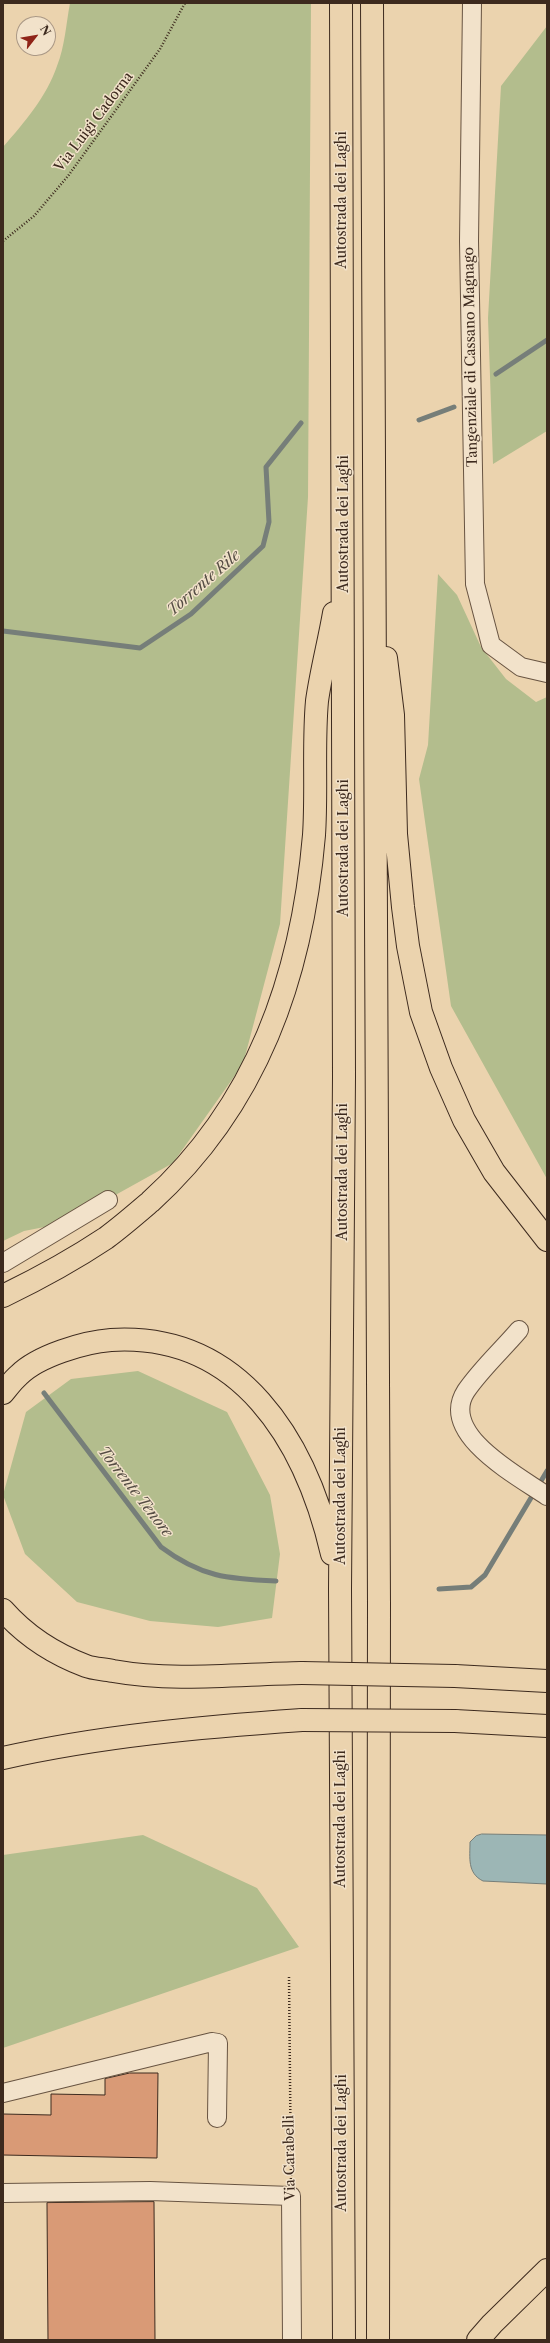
<!DOCTYPE html>
<style>
body{margin:0}
#map{position:relative;width:550px;height:2343px;overflow:hidden;background:#ebd3ae;font-family:"Libre Caslon Text",serif}
canvas{display:block}
.frame{position:absolute;inset:0;border:4px solid #3d2a1e;pointer-events:none}
.north{position:absolute;left:16px;top:16px;width:40px;height:40px;box-sizing:border-box;background:#f2e2ca;border:1px solid #aa9885;border-radius:50%;rotate:59deg;font-size:11px;font-weight:700;line-height:16px;text-align:center;color:#3d2a1e}
.north::after{content:'';display:block;margin:auto;width:14px;height:18px;background:#8f2418;clip-path:polygon(50% 0,100% 100%,50% 72%,0 100%)}
</style>
<div id="map">
<canvas width="550" height="2343"></canvas>
<div class="frame"></div>
<div class="north">N</div>
</div>
<script>
const g = document.querySelector('canvas').getContext('2d');
g.lineJoin = 'round';
function fillPath(path, color) {
  g.fillStyle = color;
  g.fill(path, 'evenodd');
}
function stroke(path, color, width, dash) {
  g.strokeStyle = color;
  g.lineWidth = width;
  g.lineCap = dash ? 'butt' : 'round';
  g.setLineDash(dash || []);
  g.stroke(path);
}
function drawText(font, color, halo, rows, align = 'center') {
  g.font = font + ' "Libre Caslon Text",serif';
  g.lineWidth = 3;
  g.setLineDash([]);
  g.textBaseline = 'middle';
  g.strokeStyle = halo;
  g.fillStyle = color;
  for (const [text, x, y, turn = 0] of rows) {
    g.save();
    g.translate(x, y);
    g.rotate((+turn || 0) * Math.PI / 180);
    g.textAlign = isNaN(turn) ? turn : align;
    if (halo) g.strokeText(text, 0, 0);
    g.fillText(text, 0, 0);
    g.restore();
  }
}
fillPath(new Path2D(`
 M70 3H311L308 497 280 924 243 1064 173 1163 65 1223 24 1231 3 1241V147C24 123 47 96 57 66 65 46 66 24 70 3Z
 M547 26V431L493 464 488 318 501 86Z
 M438 574 457 595 481 647 506 679 536 702 547 697V1179L451 1006 419 779 428 745Z
 M138 1371 227 1412 270 1495 280 1554 272 1618 218 1627 150 1621 77 1602 25 1554 3 1495 26 1412 71 1379Z
 M143 1835 257 1888 299 1947 3 2048V1855Z`), '#b3bd8d');
const water = new Path2D(`
 M482 1834 547 1835V1884L483 1881C467 1873 470 1858 470 1842L476 1836Z`);
fillPath(water, '#9cb6b5');
stroke(water, '#767e79', 1);
stroke(new Path2D(`
 M496 374 547 340
 M419 420 454 407
 M3 631 140 648 191 614 263 546 269 522 266 467 301 423
 M44 1393 161 1547C201 1577 228 1579 276 1581
 M439 1589 471 1587 485 1575 547 1471`), '#767e79', 5);
const building = new Path2D(`
 M130 2073H158L157 2158 3 2155V2114L51 2115V2094L105 2095V2079Z
 M154 2202 155 2340H48L47 2203Z`);
fillPath(building, '#d99a76');
stroke(building, '#3d2a1e', 1);
const minor = new Path2D(`
 M472 3 469 241 475 584 491 645 521 667 547 673
 M3 1263 108 1200
 M519 1330C502 1350 481 1369 466 1391 438 1434 518 1476 547 1496
 M3 2093 212 2042 218 2043 217 2118
 M3 2193 150 2191 291 2196 292 2340`);
const highway = new Path2D(`
 M341 3 344 1077 340 1589 344 2340
 M372 3 379 1602 378 2340
 M386 658 393 715 396 834 403 907 408 946 421 1012 441 1068 464 1120 494 1172 547 1240
 M3 1296C38 1279 73 1260 106 1238 121 1227 136 1214 150 1202 257 1105 302 977 314 835 317 791 313 745 317 701 321 672 329 642 334 613
 M3 1393C8 1387 13 1380 19 1375 38 1356 84 1342 111 1340 241 1332 306 1442 332 1554
 M3 1610C25 1635 54 1654 86 1666 94 1669 104 1669 113 1671 174 1682 239 1674 302 1673
 M455 1676 547 1681
 M455 1721 547 1726
 M3 1758C101 1736 201 1727 302 1720
 M478 2340 492 2324 547 2270`);
stroke(minor, '#685442', 20);
stroke(highway, '#3d2a1e', 24);
stroke(new Path2D(`
 M3 241 34 216 68 176 160 49 185 3
 M289 1977 291 2180`), '#3d2a1e', 2.5, [1, 2]);
stroke(minor, '#f2e2ca', 18);
stroke(highway, '#ebd3ae', 22);
const highwayBridge = new Path2D(`
 M302 1673 455 1676
 M302 1720 455 1721`);
stroke(highwayBridge, '#3d2a1e', 24, []);
stroke(highwayBridge, '#ebd3ae', 22);
drawText('14px', '#3d2a1e', '#f2e2ca', [
 ["Via Luigi Cadorna",94,122,-53],
 ["Autostrada dei Laghi",342,200,-90],
 ["Tangenziale di Cassano Magnago",471,357,-91],
 ["Autostrada dei Laghi",344,524,-90],
 ["Autostrada dei Laghi",344,848,-90],
 ["Autostrada dei Laghi",343,1172,-90],
 ["Autostrada dei Laghi",341,1496,-90],
 ["Autostrada dei Laghi",341,1819,-90],
 ["Autostrada dei Laghi",342,2143,-90],
 ["Via Carabelli",290,2158,-91]
]);
drawText('italic 15px', '#554d44', '#f2e2ca', [
 ["Torrente Rile",204,583,-41],
 ["Torrente Tenore",135,1492,52]
]);
</script>
